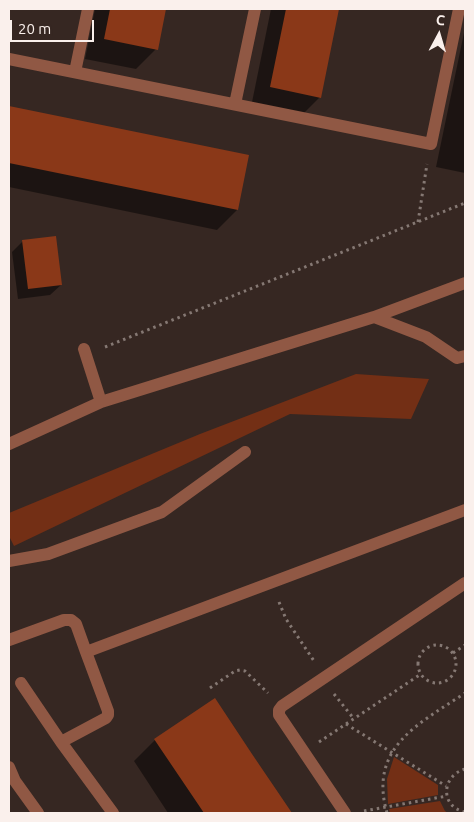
<!DOCTYPE html>
<meta charset="utf-8">
<style>
body{margin:0}
#map{position:relative;width:474px;height:822px;overflow:hidden;background:#362722;font-family:Ubuntu,sans-serif}
canvas{display:block}
.frame{position:absolute;inset:0;border:10px solid #faf0ec;pointer-events:none}
.north{position:absolute;left:414px;top:10px;width:50px;height:50px;-webkit-text-stroke:4px #362722;paint-order:stroke;rotate:6deg;font-size:14px;font-weight:700;line-height:20px;text-align:center;color:#faf0ec}
.north::after{content:'';display:block;margin:auto;width:18px;height:22px;background:#faf0ec;clip-path:polygon(50% 0,100% 100%,50% 72%,0 100%)}
.scale{position:absolute;left:10px;top:20px;width:84px;height:22px;box-sizing:border-box;border:2px solid #faf0ec;border-top:0;padding-left:6px;font-size:15px;line-height:18px;white-space:nowrap;color:#faf0ec;-webkit-text-stroke:4px #362722;paint-order:stroke}
</style>
<div id="map">
<canvas width="474" height="822"></canvas>
<div class="frame"></div>
<div class="north">С</div>
<div class="scale">20 m</div>
</div>
<script>
const g = document.querySelector('canvas').getContext('2d');
g.lineJoin = 'round';
function fillPath(path, color) {
  g.fillStyle = color;
  g.fill(path, 'evenodd');
}
function stroke(path, color, width, dash) {
  g.strokeStyle = color;
  g.lineWidth = width;
  g.lineCap = dash ? 'butt' : 'round';
  g.setLineDash(dash || []);
  g.stroke(path);
}
fillPath(new Path2D(`
 M356 374 429 379 411 419 290 414 14 546 9 536V513L200 434Z
 M394 757 438 785V795L388 804 387 779Z
 M440 801 445 811 448 813H390L389 809Z`), '#732f15');
fillPath(new Path2D(`
 M95 9H165L156 49 136 69 85 59Z
 M271 9H338L320 97 300 117 251 107Z
 M465 28V173L436 167Z
 M9 107 248 156 237 210 217 230 9 187Z
 M23 241 61 285 50 295 18 299 12 252Z
 M215 700 291 813H168L134 761 155 740Z`), '#0007');
fillPath(new Path2D(`
 M110 9H166L158 50 104 39Z
 M286 9H339L321 98 270 87Z
 M9 106 249 155 238 210 9 163Z
 M56 236 62 285 28 289 22 240Z
 M215 698 252 754 292 813H204L154 739Z`), '#8a3818');
stroke(new Path2D(`
 M418 222 427 164
 M105 347 465 203
 M279 602 286 619 314 661
 M418 664a19 19 0 1 1 38 0a19 19 0 1 1-38 0Z
 M453 653 465 645
 M210 688 235 671 240 670 245 671 268 693
 M334 694 354 719
 M346 724 446 786
 M319 742 421 674
 M465 769C441 776 440 807 465 812
 M364 811 447 796
 M387 813C368 747 419 724 465 693`), '#857873', 3, [2.5, 4]);
stroke(new Path2D(`
 M9 59 431 144 459 9
 M75 72 88 9
 M235 104 255 9
 M374 317 426 337 457 358 465 356
 M84 349 101 402
 M9 444 101 402 374 317 465 283
 M9 561 48 554 162 512 245 452
 M9 640 64 620H71L76 624 86 652 465 510
 M86 652 108 711V715L106 718 61 742 113 813
 M21 683 61 742
 M345 813 279 715V710L282 706 465 583`), '#905844', 12);
stroke(new Path2D(`
 M9 767 15 781 38 813`), '#905844', 12);
</script>
